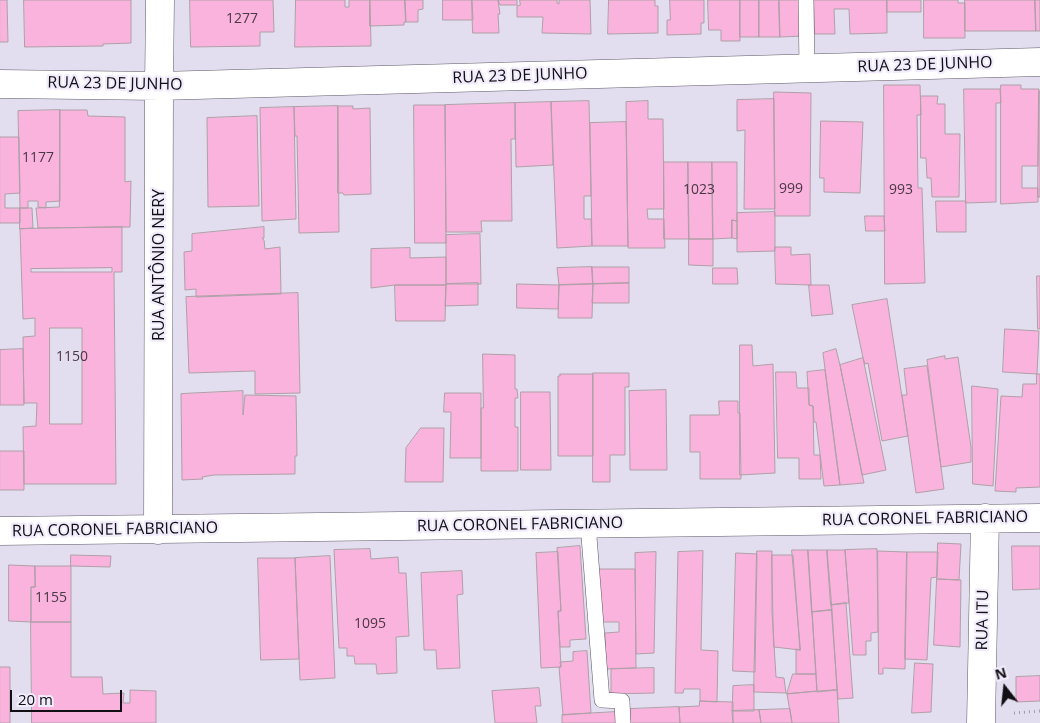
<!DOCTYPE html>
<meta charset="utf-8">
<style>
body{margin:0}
#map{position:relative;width:1040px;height:723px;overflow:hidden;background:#e3deef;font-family:"Open Sans",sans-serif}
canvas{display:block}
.north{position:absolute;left:980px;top:663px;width:50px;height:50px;-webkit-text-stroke:4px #f1ebfc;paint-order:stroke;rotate:344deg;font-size:14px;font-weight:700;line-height:20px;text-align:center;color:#110f14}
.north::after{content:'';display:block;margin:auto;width:18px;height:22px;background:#110f14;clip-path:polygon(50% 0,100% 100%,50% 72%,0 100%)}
.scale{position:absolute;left:10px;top:690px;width:112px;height:22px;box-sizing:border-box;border:2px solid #110f14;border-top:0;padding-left:6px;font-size:15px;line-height:18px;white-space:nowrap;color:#110f14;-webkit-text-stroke:4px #f1ebfc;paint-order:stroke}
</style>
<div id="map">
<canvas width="1040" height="723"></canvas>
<div class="north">N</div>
<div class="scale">20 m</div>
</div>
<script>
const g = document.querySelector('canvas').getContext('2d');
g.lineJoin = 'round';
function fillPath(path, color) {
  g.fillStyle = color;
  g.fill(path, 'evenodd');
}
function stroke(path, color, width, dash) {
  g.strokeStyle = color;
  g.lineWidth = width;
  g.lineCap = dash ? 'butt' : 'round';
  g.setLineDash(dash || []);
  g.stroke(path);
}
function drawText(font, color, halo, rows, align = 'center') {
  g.font = font + ' "Open Sans",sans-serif';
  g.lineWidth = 4.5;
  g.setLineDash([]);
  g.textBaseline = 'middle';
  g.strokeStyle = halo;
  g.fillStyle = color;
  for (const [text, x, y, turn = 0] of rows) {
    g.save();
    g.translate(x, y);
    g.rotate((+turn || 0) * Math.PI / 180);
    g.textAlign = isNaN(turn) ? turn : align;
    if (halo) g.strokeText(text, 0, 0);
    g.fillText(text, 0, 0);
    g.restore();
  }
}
const building = new Path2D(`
 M0 0H7L8 42H0Z
 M24 0H131V43L103 44V46L25 47Z
 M190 0H273L274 32H260V46L191 47Z
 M296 0H345V7H349V0H370L371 46 295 47Z
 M370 0H405L406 22H404V25L370 26Z
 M405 0H423V9L418 10V22H406Z
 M443 0H472L473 20H443Z
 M472 0H517V5H500L498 0 500 14H498L499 33H473Z
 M520 0H557V3L559 4V0H590L591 34 542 33 543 17H517V6L520 5Z
 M609 0H655V6H658V33L608 34Z
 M670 0H704V23H701V34L667 35V20H670Z
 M708 0H740V41H721V30H709Z
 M740 0H759V37H740Z
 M759 0H779L780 37H759Z
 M779 0H803L804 36 780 37Z
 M814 0H887V33L850 34 849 9H834L835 34H815Z
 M887 0H921V12H887Z
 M924 0H958V3H965V38H924Z
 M965 0H1035L1036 31H965Z
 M1035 0H1040V31H1036Z
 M884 85H920L921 115H917L918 188H922L925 283 885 284Z
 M1001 85H1021V89H1039L1038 166H1022V188H1038V202L1001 204Z
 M964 89H1000L1001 103H996V202L966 203Z
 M1039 91H1040V197H1038Z
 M774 92 811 93 810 216H775Z
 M921 96H938L937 104H945V134H960L959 197H932L931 178H927L926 158H921Z
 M774 99 775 209H744L745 130 737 131V100Z
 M589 101 591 196H584V219H591L592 246 557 248 551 102Z
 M648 101V119H663L664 209H647L648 219H664L665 248H628L626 102Z
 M551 102 553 165 516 167 515 103Z
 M515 103V139H511L512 221H481L482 232H446L445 105Z
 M414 105H445L446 243H415Z
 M338 106 339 232 299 233 297 136H295L294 107Z
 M338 106H353V109L370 108 371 194 344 195 343 193H338Z
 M294 107 296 219 262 221 260 108Z
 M60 110V201L46 202V208L38 207V201H28V208H20L18 111Z
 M60 110H87L88 116 125 117V182L131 181 130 227 38 228 36 208 59 207Z
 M257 116 259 206 208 207 207 118Z
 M821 121 863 122 860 193 824 192V178H820Z
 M626 122 628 246H592L590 123Z
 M0 137H19L20 193 5 194V208H20V223H0Z
 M664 162H688L689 239H664Z
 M688 162H712L713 239H689Z
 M712 162H737V221L732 220V238L713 239Z
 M936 201H966V232H937Z
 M20 208H32L33 228 20 229Z
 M775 212V251L737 252V213Z
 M865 216H884L885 231H866Z
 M732 220 737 221V239L732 238Z
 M122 227V272H114L116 484H24L23 427 36 426 37 403H24L23 337 35 336V318L23 319 20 229ZM112 268V272H31V269ZM50 328H82V424H50Z
 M264 227V238H262L264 240 265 249 280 247 281 294 196 297V289L185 290 184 252 192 251V234Z
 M480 234 481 284H446V235Z
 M689 239H713V266L689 265Z
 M775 247H791V255L810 254 811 285 776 284Z
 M410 248V258L446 257V285H395L371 288V249Z
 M592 267 593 284 559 285 557 268Z
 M592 267H629V283L593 284Z
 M713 268H737L738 284H713Z
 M1037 276H1040V329H1038Z
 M478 283V305L445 306 446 284Z
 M629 283V303H592L593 284Z
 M517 284 559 285 558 309 517 308Z
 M593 284 592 318H558L559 285Z
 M395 285H446L445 321H396Z
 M809 285H829L833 314 812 316Z
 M298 293 300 393 255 394V371L189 373 186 297Z
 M887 299 908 436 882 441 868 363 865 364 863 358 852 305Z
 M1005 329 1039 331 1037 374 1003 372Z
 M740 345H752L753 366 773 364 775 473 740 475Z
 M23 349 24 405H0V350Z
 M836 349 840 365 864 483 840 485 823 353Z
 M483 354 515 355V389H517L518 398H515V427H518V471H481V408H483Z
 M945 356V359L958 357 971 447V462L941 467 927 360Z
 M863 358 886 470 862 475 840 365Z
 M927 366 944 489 916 493 902 395H907L904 369Z
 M825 370 837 464 840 485 824 486 816 422H814L813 406 809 405 807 372Z
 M776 372H796L797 388H809V405L813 406 814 455H820L821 479H799V458H778Z
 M593 373H629V387H625V455H610V482H593Z
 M560 374H593V456H558V376H560Z
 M1037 374H1040V487L1016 488V492L995 491 1001 396 1022 397 1023 384H1036Z
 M972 386 998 389 993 486 973 484Z
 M666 390 667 470H630L629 391Z
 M243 391V415L245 395 296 396 297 456H295V474L214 475 202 477 203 479 182 480 181 394Z
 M521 392H550L551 470H521Z
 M445 393H481V458H450L451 412H444Z
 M719 401H738V413H740L741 479H700V452H690V415H719Z
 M421 428H444L443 482H405L406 448Z
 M0 451H24V490H0Z
 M938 543 961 544 959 580 937 579Z
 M580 546 586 639 570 640V647H560L558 611H561L557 548Z
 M1012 546H1040V589L1013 590Z
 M370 549 371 559 398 557 399 573H406L409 636 396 637 397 673 377 674 376 664H355L354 656H347V648H339L334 550Z
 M877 549 878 632 871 633V641H866V655H853L845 550Z
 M792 550H808L816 674H796V649L800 650Z
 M808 550H827L832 610 812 612Z
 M827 550H845L849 603 831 605Z
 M703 551 701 650 718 651 717 702 700 701V689H684L683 693H675L678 552Z
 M757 551H772V611L776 677 784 678 786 693 754 692Z
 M878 551 907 552 905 669 883 668V674H879Z
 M558 552 561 611H558L561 667 541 668 536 553Z
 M656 552 654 653 636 654 635 553Z
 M907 552H938L937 577 931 578 927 660 905 659Z
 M736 553 757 554 755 672 733 671Z
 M71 555 111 556 110 567 71 566Z
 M772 555H793L800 650 774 647Z
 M330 556 335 678 300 680 295 558Z
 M258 558H295L299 659 261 660Z
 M9 565 35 566V587H31V622L9 621Z
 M35 566H71V622H31V587H35Z
 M596 569H635L636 668 606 669 605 633 619 632V622H597Z
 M462 571 463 594 457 595 460 668 437 669 436 650H424L421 573Z
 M937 579 961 580 960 647 934 645Z
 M846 603 853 698 838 699 831 605Z
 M832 610 837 690 817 692 812 612Z
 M31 622H71V677H102L103 694 124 693 123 703H130V690L156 691V723H32Z
 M587 651 591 713 563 715 559 667H561L560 662 573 661V652Z
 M915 663 933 664 931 712 912 713Z
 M0 667H10V723H0Z
 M654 668V693L611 694V669Z
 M793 674H816L817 691 787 694Z
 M1040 676V701L1016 702V677Z
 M754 685V711H732L733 686Z
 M539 688 541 706H535L537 723H495L492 691Z
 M837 690 839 723H792L787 694Z
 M700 701 733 702V723H680L679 707 699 706Z
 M679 707 680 723H630V709Z
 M790 709 792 723H761L759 710Z
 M759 710 761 723H733L732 711Z
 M616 712 617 723H562V715Z`);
fillPath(building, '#f9b3dd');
stroke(building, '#af9fa8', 1);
const lane = new Path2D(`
 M806 0 807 69
 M588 524 602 700 622 701 623 723`);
const street = new Path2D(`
 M0 84 159 86 1040 62
 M158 530 159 86 160 0
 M0 531 1040 518
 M981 723 985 518`);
stroke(lane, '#5e5967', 16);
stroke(street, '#5e5967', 29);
stroke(new Path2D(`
 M1014 713 1040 711`), '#a09ca9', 3, [1, 4]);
stroke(lane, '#fff', 15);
stroke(street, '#fff', 28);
drawText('14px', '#4b3846', null, [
 ["1277",242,19],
 ["1177",38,158],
 ["999",791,189],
 ["1023",699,190],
 ["993",901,190],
 ["1150",72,357],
 ["1155",51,598],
 ["1095",370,624]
]);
drawText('16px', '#110f14', '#f1ebfc', [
 ["RUA 23 DE JUNHO",925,65,-2],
 ["RUA 23 DE JUNHO",520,76,-2],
 ["RUA 23 DE JUNHO",115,84,1],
 ["RUA ANTÔNIO NERY",159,265,-90],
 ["RUA CORONEL FABRICIANO",925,519,-1],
 ["RUA CORONEL FABRICIANO",520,525,-1],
 ["RUA CORONEL FABRICIANO",115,530,-1],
 ["RUA ITU",983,620,-89]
]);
</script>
